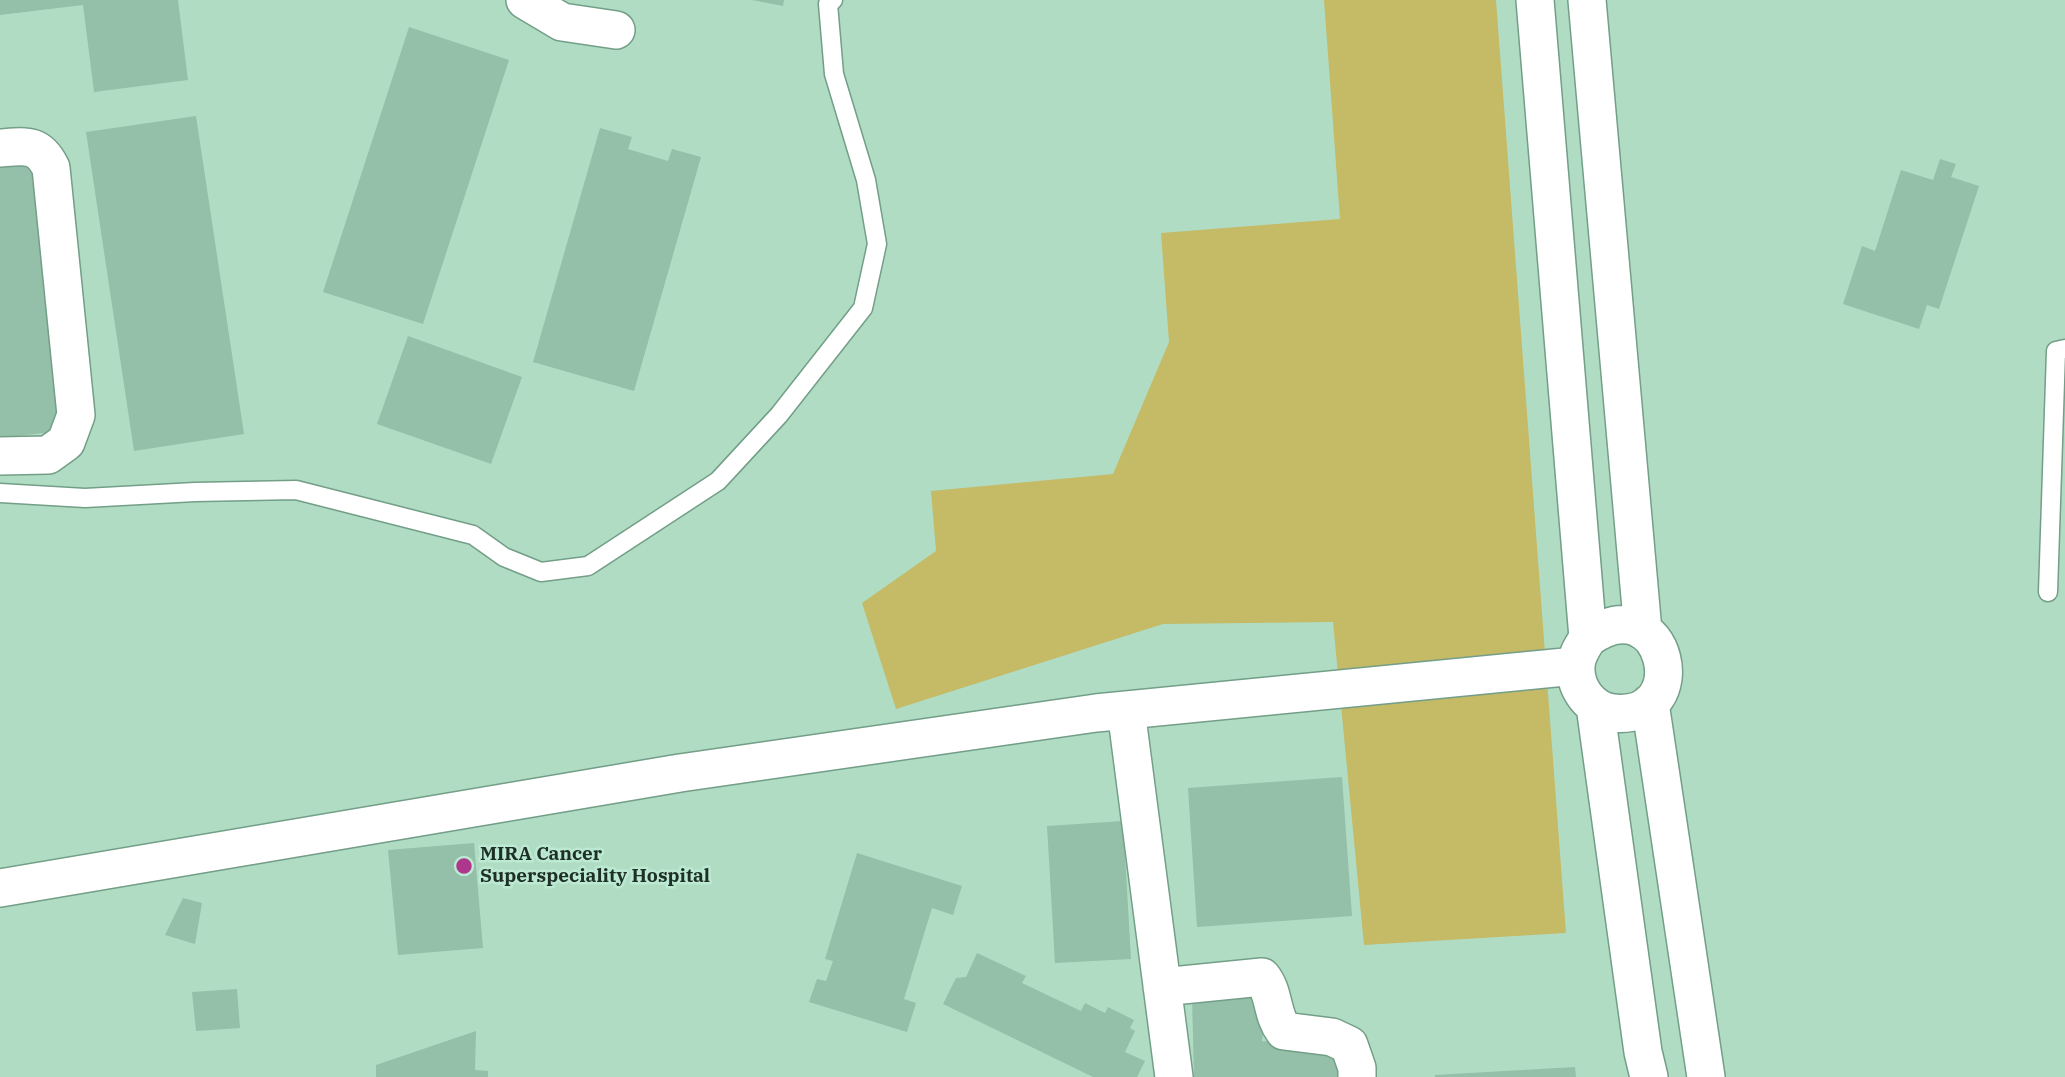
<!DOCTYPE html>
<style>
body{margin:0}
canvas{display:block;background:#b0dcc4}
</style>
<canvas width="2065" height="1077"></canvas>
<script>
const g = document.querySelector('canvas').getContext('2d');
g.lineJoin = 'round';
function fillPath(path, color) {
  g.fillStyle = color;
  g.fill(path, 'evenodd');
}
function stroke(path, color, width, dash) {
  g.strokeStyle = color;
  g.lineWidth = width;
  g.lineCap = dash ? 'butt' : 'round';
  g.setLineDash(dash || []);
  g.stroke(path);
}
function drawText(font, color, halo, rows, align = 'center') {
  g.font = font + ' "IBM Plex Serif",serif';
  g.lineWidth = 5;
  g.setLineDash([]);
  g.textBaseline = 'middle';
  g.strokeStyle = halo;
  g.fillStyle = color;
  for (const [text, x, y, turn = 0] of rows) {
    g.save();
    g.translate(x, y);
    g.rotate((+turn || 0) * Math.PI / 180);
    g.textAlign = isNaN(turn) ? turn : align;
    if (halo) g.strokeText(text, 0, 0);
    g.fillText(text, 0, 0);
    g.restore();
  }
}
fillPath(new Path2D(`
 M1324 0H1496L1566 933 1364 945 1333 622 1163 624 896 709 862 603 936 551 931 491 1113 474 1169 342 1161 233 1340 219Z`), '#c5ba66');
fillPath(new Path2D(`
 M0 0H178L188 80 94 92 83 5 0 15Z
 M752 0H784L783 6Z
 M409 27 509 60 423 324 323 292Z
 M196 116 244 434 134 451 86 132Z
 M600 128 632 137 628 149 668 161 672 149 701 157 634 391 533 362Z
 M30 159 62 431 0 438V162Z
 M1940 159 1956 164 1951 177 1979 186 1939 309 1927 305 1919 329 1843 304 1862 246 1875 251 1901 170 1933 180Z
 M408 336 522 377 491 464 377 424Z
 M1342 777 1352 916 1197 927 1188 788Z
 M1123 821 1131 959 1055 963 1047 826Z
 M474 843 483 948 398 955 388 850Z
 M857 853 962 886 953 915 932 908 904 999 916 1003 907 1032 809 1002 817 979 826 981 833 961 825 959Z
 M183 898 202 903 195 944 165 935Z
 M977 953 1026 976 1022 983 1081 1011 1085 1003 1105 1013 1108 1007 1134 1020 1130 1028 1135 1031 1125 1052 1145 1061 1137 1077H1093L943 1004 956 978 966 977Z
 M237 989 240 1028 196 1031 192 992Z
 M1240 990 1246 998H1261L1265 1019 1262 1041 1330 1045 1346 1077H1194L1192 997Z
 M476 1031 475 1070 488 1071V1077H376V1065Z
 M1575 1067 1576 1077H1435V1075Z`), '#94bfa8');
const lane = new Path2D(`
 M0 493 85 498 195 492 296 490 473 535 504 557 541 572 588 566 718 481 779 415 863 308 877 244 866 180 834 74 828 4 833 0
 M2048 592 2056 351 2065 349`);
const street = new Path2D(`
 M525 0 562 22 616 30
 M1535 0 1588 638C1582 647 1576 656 1576 667 1575 689 1591 710 1613 713 1698 722 1666 582 1588 638
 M1587 0 1643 631
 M0 148C26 146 39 143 51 168L76 415 66 442 48 455 0 456
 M1650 703 1706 1077
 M1595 706 1643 1052 1649 1077
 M1126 710 1174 1077
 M0 888 680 773 1096 713 1575 666
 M1162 987 1262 977C1275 993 1271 1014 1284 1031L1332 1037 1349 1045 1357 1068V1077`);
stroke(lane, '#739e87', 21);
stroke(street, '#739e87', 40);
stroke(lane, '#fff', 18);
stroke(street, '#fff', 37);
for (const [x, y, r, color] of [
 [464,866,9,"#ae368c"]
]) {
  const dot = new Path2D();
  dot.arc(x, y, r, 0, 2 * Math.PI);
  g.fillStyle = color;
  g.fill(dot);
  stroke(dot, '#bce9d1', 2.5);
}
drawText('bold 19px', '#1d2f26', '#bce9d1', [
 ["MIRA Cancer",480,855],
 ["Superspeciality Hospital",480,877]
], 'left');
</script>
